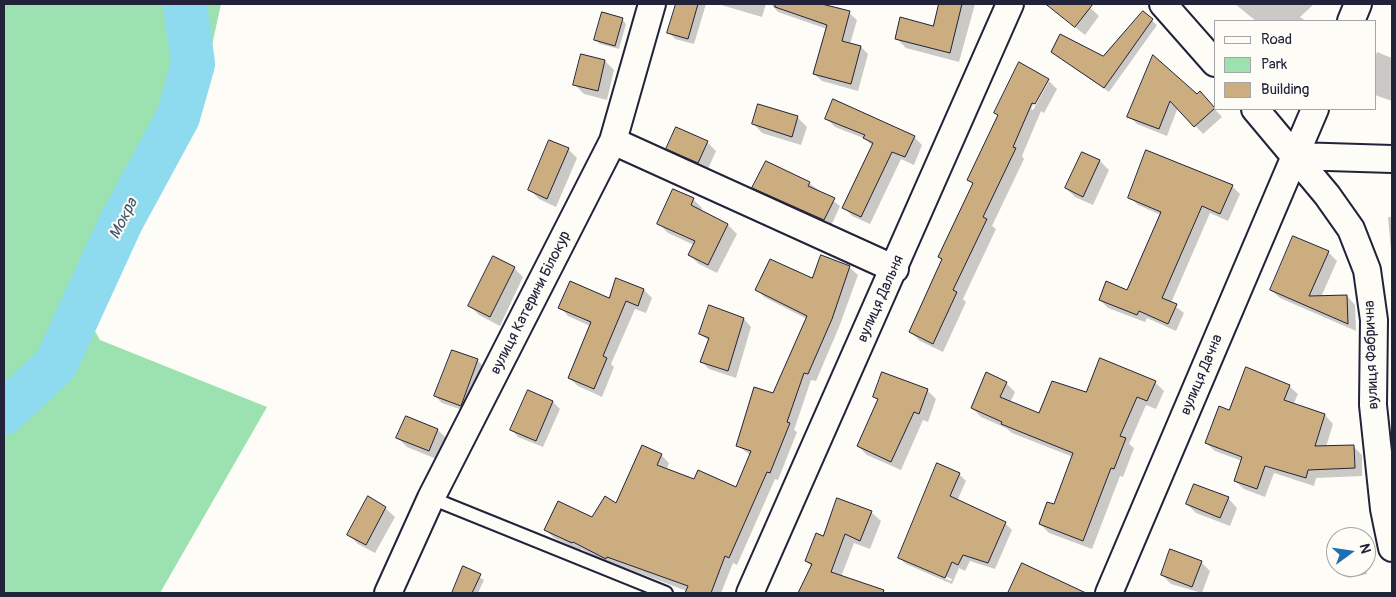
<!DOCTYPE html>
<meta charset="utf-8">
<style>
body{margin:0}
#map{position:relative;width:1396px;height:597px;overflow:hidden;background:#fdfcf7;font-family:Pangolin,sans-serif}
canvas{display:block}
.frame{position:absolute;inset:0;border:5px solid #22223b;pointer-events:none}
.legend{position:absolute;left:1214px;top:20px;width:162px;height:90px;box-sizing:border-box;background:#fdfcf7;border:1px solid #a5a5ac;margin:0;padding:6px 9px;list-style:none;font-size:15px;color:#22223b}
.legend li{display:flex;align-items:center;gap:10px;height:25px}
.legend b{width:25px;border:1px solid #a5a5ac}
.north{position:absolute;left:1326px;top:527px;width:50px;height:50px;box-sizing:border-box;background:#fdfcf7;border:1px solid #a5a5ac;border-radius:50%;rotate:76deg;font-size:14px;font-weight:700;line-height:20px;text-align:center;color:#22223b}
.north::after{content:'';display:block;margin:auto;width:18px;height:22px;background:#1f6fb2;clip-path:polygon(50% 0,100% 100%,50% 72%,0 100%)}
</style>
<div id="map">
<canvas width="1396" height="597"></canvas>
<div class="frame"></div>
<ul class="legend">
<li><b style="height:6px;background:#fdfcf7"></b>Road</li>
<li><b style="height:14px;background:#9ce2b0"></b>Park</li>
<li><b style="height:14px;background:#cbad80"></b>Building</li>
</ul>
<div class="north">N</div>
</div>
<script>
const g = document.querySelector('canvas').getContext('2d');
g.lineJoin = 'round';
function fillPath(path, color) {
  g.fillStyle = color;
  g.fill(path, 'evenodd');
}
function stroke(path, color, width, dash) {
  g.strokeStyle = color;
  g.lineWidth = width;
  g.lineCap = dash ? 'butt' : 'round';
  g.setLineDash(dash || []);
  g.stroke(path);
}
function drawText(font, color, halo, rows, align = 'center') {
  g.font = font + ' Pangolin,sans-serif';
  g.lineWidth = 4;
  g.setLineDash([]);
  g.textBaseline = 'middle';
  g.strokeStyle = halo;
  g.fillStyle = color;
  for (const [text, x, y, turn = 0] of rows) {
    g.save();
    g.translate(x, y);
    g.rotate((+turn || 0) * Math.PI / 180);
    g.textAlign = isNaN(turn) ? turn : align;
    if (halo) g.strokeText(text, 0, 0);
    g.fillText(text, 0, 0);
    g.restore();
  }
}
fillPath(new Path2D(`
 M4 4H221L199 105 155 182 85 314 100 340 267 407 160 593H4Z`), '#9ce2b0');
fillPath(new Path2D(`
 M677 4H706L694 44 675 39 669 32Z
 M718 4H766L762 17Z
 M771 4H817L849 13 857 20 850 44 861 47 868 54 858 91 822 81 814 74 827 29 778 12Z
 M940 4H975L959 62 906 48 897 39 934 27Z
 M1053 4H1086L1099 16 1085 35 1060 15 1051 6Z
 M1235 4H1314L1300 17 1306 21H1256Z
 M1143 13 1157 25 1109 92 1057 56 1104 57Z
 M622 19 626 24 619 49 600 44 595 39Z
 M1377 52 1392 58V101L1375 95V58Z
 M1153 57 1197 95 1207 101 1222 117 1203 134 1178 107 1167 136 1137 124 1129 116Z
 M605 61 614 70 607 100 584 94 575 85Z
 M1048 80 1057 89 1044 113 1041 111 1022 156 1024 159 992 226 996 229 963 299 966 302 943 352 920 341 910 332 943 261 939 257 974 184 969 180 999 116 995 113ZM1046 81H1049L1033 110 1031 109Z
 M797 117 807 127 801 145 762 133 753 123Z
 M827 119 914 137 922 145 914 165 901 159 870 224 852 216 844 207 873 147 866 139 835 127Z
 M707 142 716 151 707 171 677 158 668 148Z
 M568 149 577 158 556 207 539 199 530 190Z
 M1082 153 1100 161 1109 170 1093 205 1075 197 1066 188Z
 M809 183 840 206 831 226 760 194 754 188Z
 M1232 186 1240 194 1228 221 1210 213 1171 303 1184 313 1176 331 1147 318 1145 322 1108 308 1100 300 1128 291 1161 215 1138 205 1130 197Z
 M693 199 702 208 701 212 728 225 737 234 717 273 699 264 689 255 694 245 668 233 659 224Z
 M1388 217H1392V262Z
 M1328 252 1337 261 1321 297 1347 296 1355 305 1356 331 1280 298 1271 290Z
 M821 257 850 268 858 275 839 327 816 381 811 380 794 430 797 432 778 480 775 479 737 565 733 563 721 593H686L687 591 615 564 614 566 581 549 580 550 554 538 546 530 592 519 617 504 661 455 669 463 667 469 694 481 737 488 750 455 737 445 774 394 807 319 764 297 757 289 813 280Z
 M514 268 523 277 500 326 479 315 470 306Z
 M644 290 652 298 646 313 635 309 611 364 614 367 602 397 578 386 569 378 590 326 568 316 560 307 609 300Z
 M744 319 751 327 736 378 709 369 702 362 709 341 700 334Z
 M477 360 484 367 468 412 442 403 435 396Z
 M1155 382 1164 391 1156 409 1146 405 1129 444 1134 448 1123 477 1120 476 1092 549 1049 533 1040 524 1054 506 1073 457 1012 433 1006 428 981 417 972 408 1006 383 1015 392 1010 403 1039 415 1087 394Z
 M1289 386 1298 394 1293 405 1325 415 1333 424 1326 447 1353 446 1362 455V476L1316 478 1314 486 1274 473 1265 497 1244 489 1235 481 1242 461 1215 451 1206 443 1229 412Z
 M927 390 936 399 928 422 923 420 901 470 867 455 858 446 879 401 874 397Z
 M529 391 553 402 560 409 543 447 518 437 512 430Z
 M438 430 447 439 439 460 407 447 398 438Z
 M959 474 966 481 957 501 1005 523 1012 530 995 569 970 561 965 571 959 568 952 584 906 564 899 557ZM906 560 952 579 951 581 906 562Z
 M1228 498 1237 508 1230 526 1196 513 1187 504Z
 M385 508 395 517 375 553 358 544 349 535Z
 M871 512 881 521 870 549 854 543 841 577 888 593H799L812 567 806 561 823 538Z
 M1201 562 1210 571 1202 593 1171 584 1162 575Z
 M1343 567H1366L1367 574 1349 578 1345 573Z
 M464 568 484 580 478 593H453Z
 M1067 590 1065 593 1010 592Z`), '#0003');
stroke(new Path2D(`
 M4 413 56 364 121 222 178 117 193 64 185 4`), '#8edaee', 44);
const building = new Path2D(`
 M676 4H698L688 39 667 33Z
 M776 4H822L850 11 842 41 861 46 851 84 813 74 827 25 775 7Z
 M939 4H962L950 53 895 39 900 17 933 26Z
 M1046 4H1093L1075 27Z
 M1143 11 1153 19 1104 88 1051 52 1060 34 1103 56Z
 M602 12 623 18 615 46 594 40Z
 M581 54 605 60 598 91 573 85Z
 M1153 55 1197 94 1200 91 1215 108 1194 127 1170 101 1159 129 1127 117Z
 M1019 62 1049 79 1035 104 1032 103 1013 147 1016 148 983 217 987 219 953 290 957 292 933 344 909 332 942 259 938 257 973 183 967 180 998 115 994 113Z
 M833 99 915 136 905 157 892 152 861 217 842 208 873 143 863 138 865 135 825 119Z
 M758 104 798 116 792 137 752 124Z
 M676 127 708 141 698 163 666 149Z
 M549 140 569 148 547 199 528 190Z
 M1146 150 1233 185 1220 214 1202 206 1162 298 1177 304 1168 324 1139 311 1137 315 1099 300 1106 281 1127 290 1161 212 1128 198Z
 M1082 152 1100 160 1083 197 1065 188Z
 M766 161 810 182 808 186 835 198 824 220 752 188Z
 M673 189 694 198 691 205 728 224 708 265 688 255 695 241 657 224Z
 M1293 236 1329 251 1309 296 1347 295 1348 324 1270 290Z
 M821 255 850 266 832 319 808 374 804 373 787 422 790 423 770 473 767 472 729 558 725 556 711 593H685L688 586 607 557 606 559 573 542 572 543 544 530 558 501 592 517 605 496 616 503 642 445 662 454 657 465 694 479 698 470 736 487 751 451 736 446 754 387 773 393 807 316 755 290 770 259 812 278Z
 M493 256 515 267 490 317 468 306Z
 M616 278 644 289 638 306 626 301 603 356 607 358 594 389 568 378 591 322 558 308 570 281 609 298Z
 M709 305 744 318 728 371 700 362 709 338 699 334Z
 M452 350 478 359 461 406 434 396Z
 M1100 358 1156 381 1147 401 1137 397 1120 436 1126 438 1114 469 1111 468 1083 541 1039 524 1047 502 1054 504 1073 453 1001 424 1002 422 971 408 986 372 1007 382 1000 397 1039 413 1052 381 1086 392Z
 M1246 367 1290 385 1284 400 1325 414 1315 446 1354 445 1355 468 1308 470 1306 478 1265 466 1257 489 1234 481 1242 457 1205 443 1219 406 1229 410Z
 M882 372 928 389 919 414 914 412 891 462 857 446 878 399 873 397Z
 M528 390 553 401 536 441 510 430Z
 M406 416 438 429 429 451 396 438Z
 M937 463 960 473 950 496 1006 522 988 563 963 555 958 565 952 562 945 578 898 558Z
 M1194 484 1229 497 1220 518 1186 504Z
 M368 496 386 507 366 545 347 535Z
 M837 498 872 511 860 541 845 534 831 572 884 590 883 593H798L812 564 805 561 816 533 823 536Z
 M1170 549 1202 561 1192 587 1161 575Z
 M1022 563 1086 593H1008Z
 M463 566 481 574 472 593H452Z`);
fillPath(building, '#cbad80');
stroke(building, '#22223b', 1);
const service = new Path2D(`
 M431 498 666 593`);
const minor = new Path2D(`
 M1163 4 1215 63
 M1351 21 1358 4
 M1255 109 1327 195 1351 229 1367 270 1374 320 1373 405 1384 509 1392 548
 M613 141 895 269
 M1296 156 1392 159
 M388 593 431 498 613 141 652 4
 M750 593 1010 4
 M1109 593 1315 109`);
stroke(service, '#22223b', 16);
stroke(minor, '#22223b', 30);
stroke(service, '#fdfcf7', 12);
stroke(minor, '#fdfcf7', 26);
drawText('15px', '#22223b', '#fdfcf7', [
 ["вулиця Дальня",881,299,-66],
 ["вулиця Катерини Білокур",531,303,-63],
 ["вулиця Фабрична",1372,355,-92],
 ["вулиця Дачна",1202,375,-67]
]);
drawText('italic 16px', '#425971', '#fdfcf7', [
 ["Мокра",124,219,-63]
]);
</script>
